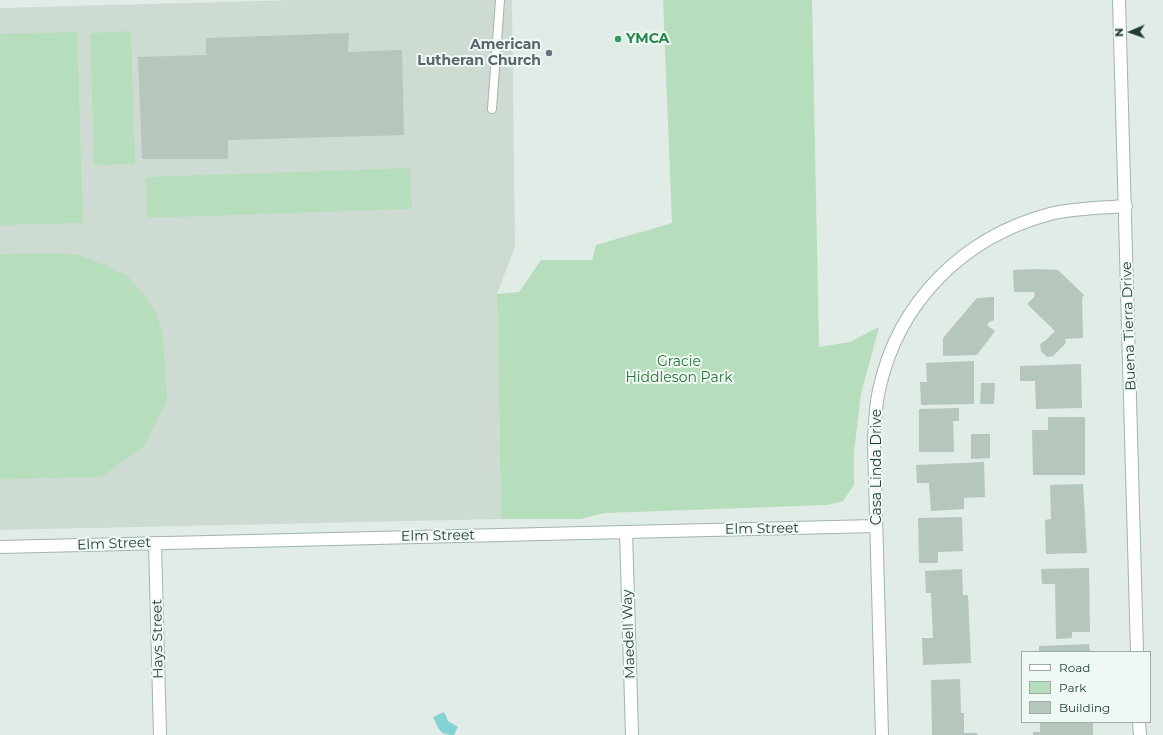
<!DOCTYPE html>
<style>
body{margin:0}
#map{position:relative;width:1163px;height:735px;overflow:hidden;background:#e0ece5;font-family:Montserrat,sans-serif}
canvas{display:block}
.legend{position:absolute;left:1021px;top:651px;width:130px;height:72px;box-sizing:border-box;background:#f0f8f3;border:1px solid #9cada5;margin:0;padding:5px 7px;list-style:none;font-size:12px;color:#1f3d31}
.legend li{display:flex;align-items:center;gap:8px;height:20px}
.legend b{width:20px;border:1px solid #9cada5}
.north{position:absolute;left:1111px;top:12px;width:40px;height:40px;-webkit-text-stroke:3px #f0f8f3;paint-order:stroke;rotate:268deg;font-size:11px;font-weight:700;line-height:16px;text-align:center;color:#1f3d31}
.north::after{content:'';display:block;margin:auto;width:14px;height:18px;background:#1f3d31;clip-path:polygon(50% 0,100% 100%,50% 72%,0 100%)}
</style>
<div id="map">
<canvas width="1163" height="735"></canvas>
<ul class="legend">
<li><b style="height:5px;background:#fff"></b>Road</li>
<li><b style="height:11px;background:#b7debc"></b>Park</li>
<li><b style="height:11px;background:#b5c6bd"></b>Building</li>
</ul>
<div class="north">N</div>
</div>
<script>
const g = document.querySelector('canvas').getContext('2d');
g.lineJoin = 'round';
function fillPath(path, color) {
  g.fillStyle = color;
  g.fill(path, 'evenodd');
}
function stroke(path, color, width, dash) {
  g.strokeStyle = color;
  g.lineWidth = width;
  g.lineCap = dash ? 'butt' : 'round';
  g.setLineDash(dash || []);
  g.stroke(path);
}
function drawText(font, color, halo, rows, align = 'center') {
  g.font = font + ' Montserrat,sans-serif';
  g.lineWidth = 4;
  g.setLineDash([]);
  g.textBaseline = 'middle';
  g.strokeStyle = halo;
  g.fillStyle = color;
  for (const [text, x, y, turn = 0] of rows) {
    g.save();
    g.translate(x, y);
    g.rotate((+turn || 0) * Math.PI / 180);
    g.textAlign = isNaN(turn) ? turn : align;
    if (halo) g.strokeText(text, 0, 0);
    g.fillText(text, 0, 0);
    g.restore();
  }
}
fillPath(new Path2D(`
 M297 0H512L515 247 497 294 501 519 0 530V8Z`), '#cedbd3');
fillPath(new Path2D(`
 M663 0H812L819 347 850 342 879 327 861 394 854 452V485L843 501 827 505 605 513 580 519H501L497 294 519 292 541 260H592L596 245 672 223Z
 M131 31 135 164 94 165 90 33Z
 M77 32 83 223 0 225V34Z
 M410 168 412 209 147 218 146 177Z
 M62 253 77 255 104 264 127 276 141 291 156 312 163 336 167 400 144 446 101 477 0 479V254Z`), '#b7debc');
fillPath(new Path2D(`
 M444 712 448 721 458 727 454 735C439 735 439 729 433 717Z`), '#84d3d4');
fillPath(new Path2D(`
 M349 33 348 52 402 50 404 135 228 140V159H142L138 57 206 55V38Z
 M1036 269 1058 270 1084 295 1082 298 1083 338 1065 339 1066 343 1053 356 1047 357 1041 351 1040 344 1046 340 1055 331 1027 304 1035 296 1034 292H1014L1013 270Z
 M994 297V320L988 323V326L995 331 977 355 943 356V338L977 298Z
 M974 361V404L921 405 920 382H927L926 363Z
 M1081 364 1082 408 1036 409 1035 381H1020V366Z
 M981 383H995L994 404H980Z
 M959 408V421H953L954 452H919V409Z
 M1048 417H1085V475H1033L1032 430H1048Z
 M971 434H990V458L971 459Z
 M984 462 985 497 964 498V509L931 511 929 483H917L916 465Z
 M1083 484 1087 553 1046 554 1045 520 1051 519 1050 485Z
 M962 517 963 551 938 552V563H919L918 518Z
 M1089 568 1090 632H1072V638L1056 639 1055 584H1042L1041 569Z
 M962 569 963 595H968L971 663 923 665 922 638H933L931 593H926L925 571Z
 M1089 644 1090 652H1039V646Z
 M960 679 961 713H964V733H977L978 735H932L931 680Z
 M1040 722H1093V735H1033V732H1040Z`), '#b5c6bd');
const lane = new Path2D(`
 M492 109 500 0`);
const street = new Path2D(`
 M1119 0 1137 652
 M626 532 632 735
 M155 543 160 735
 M0 547 876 526
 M1139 722 1140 735
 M882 735 874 442C875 425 875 407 879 390 898 302 963 237 1050 214 1074 208 1101 208 1126 206`);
stroke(lane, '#a2b4ab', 10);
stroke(street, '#a2b4ab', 14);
stroke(lane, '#fff', 8);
stroke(street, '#fff', 12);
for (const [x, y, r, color] of [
 [618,39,4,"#2e9e5b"],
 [549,53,4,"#6b7280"]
]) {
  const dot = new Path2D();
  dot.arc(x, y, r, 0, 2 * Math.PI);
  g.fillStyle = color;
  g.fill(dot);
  stroke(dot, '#f0f8f3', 1.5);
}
drawText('bold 14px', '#27864d', '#f0f8f3', [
 ["YMCA",626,39]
], 'left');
drawText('bold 14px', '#5b616d', '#f0f8f3', [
 ["American",541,45],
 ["Lutheran Church",541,61]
], 'right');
drawText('14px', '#1f3d31', '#f0f8f3', [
 ["Buena Tierra Drive",1129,326,-92],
 ["Casa Linda Drive",877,467,-90],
 ["Elm Street",762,529,-1],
 ["Elm Street",438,536,-1],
 ["Elm Street",114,544,-2],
 ["Maedell Way",629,634,-92],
 ["Hays Street",158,639,-91]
]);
drawText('14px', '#27763b', '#f0f8f3', [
 ["Gracie",679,362],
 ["Hiddleson Park",679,378]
]);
</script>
